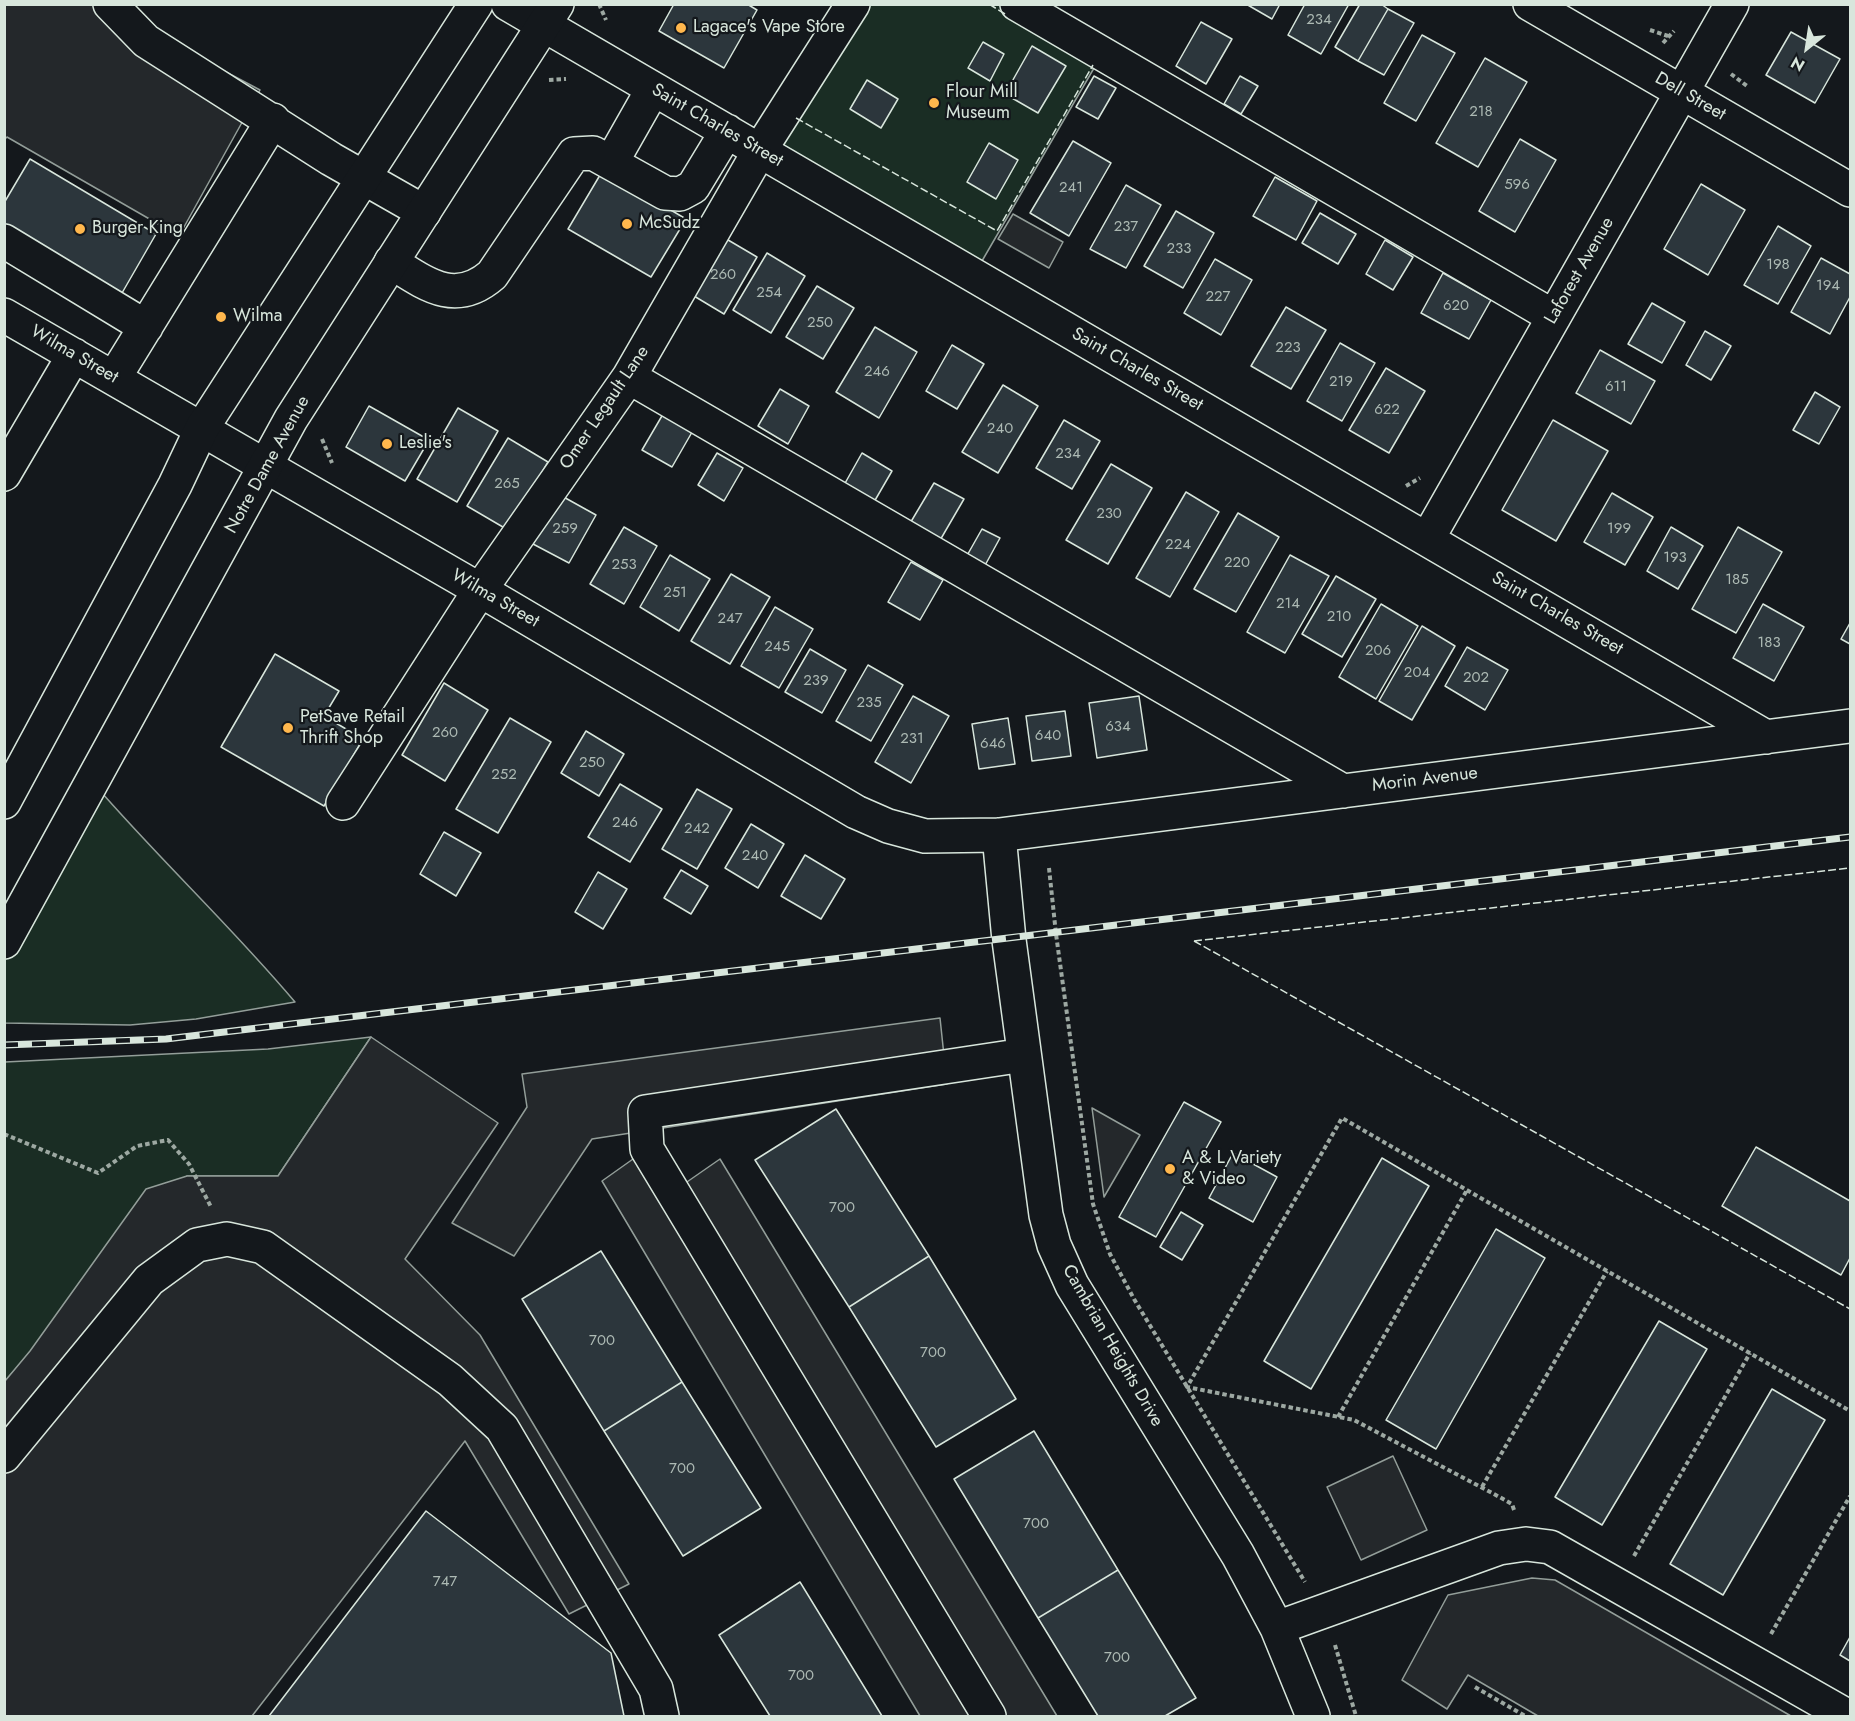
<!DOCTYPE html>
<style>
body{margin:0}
#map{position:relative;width:1855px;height:1721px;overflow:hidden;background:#14181c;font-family:Jost,sans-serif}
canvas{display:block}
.frame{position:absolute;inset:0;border:6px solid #d8e6dc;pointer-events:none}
.north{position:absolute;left:1777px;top:18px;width:60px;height:60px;-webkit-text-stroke:4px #14181c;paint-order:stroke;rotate:210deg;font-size:16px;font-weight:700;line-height:24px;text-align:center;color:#d8e6dc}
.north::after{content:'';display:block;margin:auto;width:21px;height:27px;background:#d8e6dc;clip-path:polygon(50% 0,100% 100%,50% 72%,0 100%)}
</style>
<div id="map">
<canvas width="1855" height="1721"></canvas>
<div class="frame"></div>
<div class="north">N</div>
</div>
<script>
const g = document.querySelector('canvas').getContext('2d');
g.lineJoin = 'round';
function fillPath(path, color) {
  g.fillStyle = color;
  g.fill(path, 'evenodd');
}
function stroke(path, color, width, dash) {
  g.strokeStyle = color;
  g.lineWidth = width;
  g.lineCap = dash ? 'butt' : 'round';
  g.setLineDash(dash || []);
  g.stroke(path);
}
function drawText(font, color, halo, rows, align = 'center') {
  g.font = font + ' Jost,sans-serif';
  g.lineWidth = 4.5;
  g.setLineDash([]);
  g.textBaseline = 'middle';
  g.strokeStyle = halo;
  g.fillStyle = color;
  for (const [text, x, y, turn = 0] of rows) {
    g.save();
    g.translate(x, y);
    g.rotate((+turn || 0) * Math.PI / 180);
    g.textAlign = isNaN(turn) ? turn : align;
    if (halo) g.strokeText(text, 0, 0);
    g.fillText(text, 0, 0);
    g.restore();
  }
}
const green = new Path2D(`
 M855 5H1013L1101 56 975 273 764 149Z
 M95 785C160 860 232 927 295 1002L196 1019 130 1025 5 1023 4 946Z
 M371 1037 278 1176H187L5 1381V1062L268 1049Z`);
fillPath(green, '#1a2d24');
stroke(green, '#939e99', 1.5);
const parking = new Path2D(`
 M5 5H100L260 90 179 236 7 137 5 139Z
 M1013 214 1063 242 1049 268 998 239Z
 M940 1018 947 1084 592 1139 514 1256 452 1223 527 1107 522 1074Z
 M371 1037 498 1123 405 1259 480 1335 629 1584 569 1614 465 1441 252 1716H5V1381L30 1351 146 1189 187 1176H278Z
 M1092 1108 1140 1135 1104 1197Z
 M657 1142 684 1184 720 1159 1057 1716H920L602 1181Z
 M1393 1456 1427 1530 1361 1560 1327 1487Z
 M1532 1578 1555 1580 1791 1716H1538L1468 1675 1447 1709 1402 1680 1448 1595Z`);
fillPath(parking, '#24282b');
stroke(parking, '#939e99', 1.5);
const building = new Path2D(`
 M674 4H747L757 10 724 68 659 31Z
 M1246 4H1280L1272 19Z
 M1305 4H1349L1321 54 1288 35Z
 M1360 4H1381L1388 9 1358 61 1335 47Z
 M1388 9 1414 23 1384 75 1358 61Z
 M1201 22 1232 39 1206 84 1176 66Z
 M1791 32 1840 59 1815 103 1766 75Z
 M1422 35 1455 53 1416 121 1384 103Z
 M983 42 1004 54 990 81 968 68Z
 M1032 46 1066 66 1038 113 1005 94Z
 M1485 58 1527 82 1478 167 1436 143Z
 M1094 76 1116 88 1098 119 1076 107Z
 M1240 76 1258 86 1241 114 1224 104Z
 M867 80 898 99 881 128 850 109Z
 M1520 139 1556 160 1515 232 1479 211Z
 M1073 141 1111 163 1069 236 1030 213Z
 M989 143 1018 160 996 199 967 182Z
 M30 159 156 234 122 293 4 224V203Z
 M603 170 686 219 651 277 568 229Z
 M1275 177 1317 201 1296 240 1253 216Z
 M1701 184 1745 210 1708 275 1664 249Z
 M1126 185 1161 205 1126 268 1090 249Z
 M1176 211 1214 233 1183 288 1144 266Z
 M1320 213 1356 234 1338 264 1302 243Z
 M1778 226 1811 246 1778 304 1744 285Z
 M723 237 757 257 724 314 689 293Z
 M1385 240 1413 257 1393 290 1366 274Z
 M767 253 805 276 771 333 733 310Z
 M1821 258 1850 274V297L1830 334 1791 312Z
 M1215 259 1252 280 1221 335 1184 313Z
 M1443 273 1491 300 1469 339 1421 313Z
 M817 286 854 308 823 359 786 337Z
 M1652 303 1685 322 1662 363 1628 344Z
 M1286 307 1326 330 1291 389 1251 366Z
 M875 327 917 352 879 418 836 392Z
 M1705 331 1731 346 1711 380 1686 365Z
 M1340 343 1375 363 1342 421 1307 401Z
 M952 345 984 364 957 409 926 391Z
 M1600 350 1655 381 1631 424 1576 393Z
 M1386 368 1425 391 1389 453 1349 430Z
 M1003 385 1038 406 998 473 962 452Z
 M780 389 809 406 788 444 758 426Z
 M1815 392 1840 407 1819 444 1793 430Z
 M369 406 429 440 405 481 346 447Z
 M458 408 498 431 457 502 417 479Z
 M666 409 695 427 672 467 642 450Z
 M1064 420 1100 441 1072 489 1036 468Z
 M1553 420 1608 451 1556 541 1502 510Z
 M508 438 548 462 508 530 467 506Z
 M717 453 743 468 724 501 698 485Z
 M862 453 892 471 874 502 844 485Z
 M1111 464 1152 488 1108 564 1066 540Z
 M934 483 964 499 939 542 909 525Z
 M1186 492 1219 512 1170 597 1136 578Z
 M1612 493 1653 517 1625 565 1584 542Z
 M560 495 596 515 569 563 533 544Z
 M1238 513 1279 537 1236 612 1194 589Z
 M624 527 657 546 624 604 590 584Z
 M1671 527 1703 546 1678 589 1647 571Z
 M1738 527 1782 552 1736 633 1692 609Z
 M982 529 1000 538 983 569 965 559Z
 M670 555 710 579 679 631 640 607Z
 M1290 555 1329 576 1285 653 1247 632Z
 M911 562 943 580 920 620 888 602Z
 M731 574 770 597 730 664 691 641Z
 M1336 576 1376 599 1342 657 1302 634Z
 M1381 604 1418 626 1376 699 1339 677Z
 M1763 604 1804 627 1774 681 1733 658Z
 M775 607 813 629 779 688 741 666Z
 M1850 623V644L1841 639Z
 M1422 626 1455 646 1412 720 1379 701Z
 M1467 647 1508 670 1485 710 1445 686Z
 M810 649 846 670 822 713 785 692Z
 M275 654 339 691 324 716 363 739 324 806 221 747Z
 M868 665 903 685 871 741 836 721Z
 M444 683 488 710 445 781 402 755Z
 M913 696 949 716 911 783 875 762Z
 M1139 696 1147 750 1097 758 1089 703Z
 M1065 711 1071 756 1032 761 1026 716Z
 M510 718 551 742 498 833 456 809Z
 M1008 718 1015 764 979 769 972 724Z
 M586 731 624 754 599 796 561 773Z
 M620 784 662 809 630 862 588 837Z
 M697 789 732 809 697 869 662 849Z
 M751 824 784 844 758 888 725 868Z
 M444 832 481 853 456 896 420 874Z
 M805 855 845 879 821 919 781 896Z
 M681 870 708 886 691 914 664 898Z
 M598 872 627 889 603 929 575 912Z
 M1184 1102 1221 1122 1156 1237 1119 1217Z
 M836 1109 929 1256 849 1307 755 1160Z
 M1756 1147 1850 1201V1258L1841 1275 1722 1206Z
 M1233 1153 1277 1177 1253 1222 1209 1198Z
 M1382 1158 1429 1186 1311 1389 1264 1361Z
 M1181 1212 1203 1225 1182 1260 1160 1247Z
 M1496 1229 1545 1258 1436 1449 1386 1420Z
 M601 1251 682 1382 604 1431 522 1299Z
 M929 1256 1016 1399 936 1447 849 1307Z
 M1659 1321 1707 1349 1602 1525 1555 1497Z
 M682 1382 761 1508 683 1556 604 1431Z
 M1772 1389 1825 1420 1723 1595 1670 1564Z
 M1034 1431 1118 1570 1038 1618 954 1479Z
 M426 1511 611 1653 624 1716H269Z
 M1118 1570 1196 1698 1165 1716H1098L1038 1618Z
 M800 1582 882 1716H770L719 1635Z
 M1850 1637V1661L1840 1655Z`);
fillPath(building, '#2c363c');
stroke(building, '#d8e6dc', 1.5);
const minor = new Path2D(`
 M110 4 146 41 331 159 424 212
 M508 4 1766 737
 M1017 4 1554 317
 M1530 4 1850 190
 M611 163 653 89
 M4 241 146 327
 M391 262C426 284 455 307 492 275L574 154 593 153 665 193 680 194 693 187 727 131
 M4 315 480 590 856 812 888 826 925 836 999 835 1850 726
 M629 377 1343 791
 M114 378 273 120
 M4 474 74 355
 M1428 538 1732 4
 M343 803 480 590 629 377 760 150 853 4
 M999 835 1009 940 1046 1215 1054 1245 1072 1285 1238 1555 1277 1628 1313 1716
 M4 1456 149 1280 197 1245 227 1239 263 1247 450 1380 502 1428 656 1689 662 1716
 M1277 1628 1499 1548 1526 1544 1550 1547 1847 1716
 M989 1716 647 1149 645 1112 1024 1055`);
const major = new Path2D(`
 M4 802 175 485 202 428 476 4
 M4 942 291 419 557 4`);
stroke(minor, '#d8e6dc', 36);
stroke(major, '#d8e6dc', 36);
stroke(new Path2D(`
 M599 4 606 20
 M1650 30 1668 36
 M1663 43 1674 31
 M1731 74 1747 86
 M549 80 566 79
 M322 439 332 463
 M1406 486 1420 478
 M1049 868 1056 934 1093 1204 1110 1254 1134 1299 1305 1582
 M4 1134 98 1173 137 1146 168 1140 189 1164 211 1207
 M1338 1417 1467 1190
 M1482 1487 1607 1271
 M1514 1510 1512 1504 1494 1494 1354 1420 1187 1387 1342 1118 1850 1411
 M1634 1556 1750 1353
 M1771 1634 1850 1496
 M1335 1645 1356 1716
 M1475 1687 1525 1716`), '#9da8a2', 4, [4.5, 3]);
stroke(minor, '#14181c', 33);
stroke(major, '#14181c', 33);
const rail = new Path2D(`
 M4 1045 166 1039 1850 837`);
stroke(rail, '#d8e6dc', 7);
stroke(rail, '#14181c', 4.5, [14]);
stroke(new Path2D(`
 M989 4 1005 14
 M796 118 997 231 1093 65
 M1194 941 1850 1309
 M1194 941 1850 868`), '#d8e6dc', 1.5, [8, 3]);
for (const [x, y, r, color] of [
 [681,28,6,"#ffb74d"],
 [934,103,6,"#ffb74d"],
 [627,224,6,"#ffb74d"],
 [80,229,6,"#ffb74d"],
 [221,317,6,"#ffb74d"],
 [387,444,6,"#ffb74d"],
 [288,728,6,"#ffb74d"],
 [1170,1169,6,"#ffb74d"]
]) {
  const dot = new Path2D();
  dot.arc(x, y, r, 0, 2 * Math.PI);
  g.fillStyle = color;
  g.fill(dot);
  stroke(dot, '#14181c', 2);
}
drawText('15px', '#adbab4', null, [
 ["234",1319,20],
 ["218",1481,112],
 ["596",1517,185],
 ["241",1071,188],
 ["237",1126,227],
 ["233",1179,249],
 ["198",1778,265],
 ["260",723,275],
 ["194",1828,286],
 ["254",769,293],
 ["227",1218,297],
 ["620",1456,306],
 ["250",820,323],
 ["223",1288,348],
 ["246",877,372],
 ["219",1341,382],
 ["611",1616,387],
 ["622",1387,410],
 ["240",1000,429],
 ["234",1068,454],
 ["265",507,484],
 ["230",1109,514],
 ["259",565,529],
 ["199",1619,529],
 ["224",1178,545],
 ["193",1675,558],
 ["220",1237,563],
 ["253",624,565],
 ["185",1737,580],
 ["251",675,593],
 ["214",1288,604],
 ["210",1339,617],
 ["247",730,619],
 ["183",1769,643],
 ["245",777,647],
 ["206",1378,651],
 ["204",1417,673],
 ["202",1476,678],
 ["239",816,681],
 ["235",869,703],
 ["634",1118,727],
 ["260",445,733],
 ["640",1048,736],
 ["231",912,739],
 ["646",993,744],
 ["250",592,763],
 ["252",504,775],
 ["246",625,823],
 ["242",697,829],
 ["240",755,856],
 ["700",842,1208],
 ["700",602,1341],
 ["700",933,1353],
 ["700",682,1469],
 ["700",1036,1524],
 ["747",445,1582],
 ["700",1117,1658],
 ["700",801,1676]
]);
drawText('18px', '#d8e6dc', '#14181c', [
 ["Lagace's Vape Store",693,28],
 ["Flour Mill",946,93],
 ["Museum",946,114],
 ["McSudz",639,224],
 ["Burger King",92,229],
 ["Wilma",233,317],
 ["Leslie's",399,444],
 ["PetSave Retail",300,718],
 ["Thrift Shop",300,739],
 ["A & L Variety",1182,1159],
 ["& Video",1182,1180]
], 'left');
drawText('18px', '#d8e6dc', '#14181c', [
 ["Dell Street",1690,97,30],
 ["Saint Charles Street",717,126,30],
 ["Laforest Avenue",1580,271,-60],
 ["Wilma Street",74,355,30],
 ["Saint Charles Street",1137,370,30],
 ["Omer Legault Lane",605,408,-56],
 ["Notre Dame Avenue",268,465,-61],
 ["Wilma Street",495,599,30],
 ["Saint Charles Street",1557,614,30],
 ["Morin Avenue",1425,780,-7],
 ["Cambrian Heights Drive",1112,1346,60]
]);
</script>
